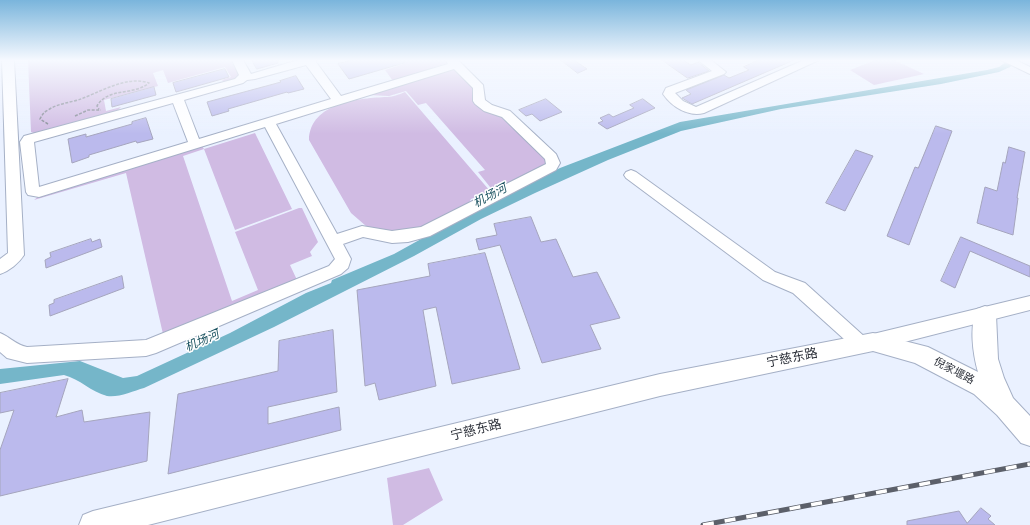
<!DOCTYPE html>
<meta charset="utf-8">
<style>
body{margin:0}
canvas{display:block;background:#eaf1ff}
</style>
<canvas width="1030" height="525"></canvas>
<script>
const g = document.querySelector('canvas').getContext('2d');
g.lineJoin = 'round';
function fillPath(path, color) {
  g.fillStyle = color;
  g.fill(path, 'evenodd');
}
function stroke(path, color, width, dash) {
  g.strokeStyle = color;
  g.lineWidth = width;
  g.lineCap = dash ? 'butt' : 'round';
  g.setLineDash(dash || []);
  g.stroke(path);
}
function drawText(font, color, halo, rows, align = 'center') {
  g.font = font + ' Quicksand,"Noto Sans SC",sans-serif';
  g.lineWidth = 3;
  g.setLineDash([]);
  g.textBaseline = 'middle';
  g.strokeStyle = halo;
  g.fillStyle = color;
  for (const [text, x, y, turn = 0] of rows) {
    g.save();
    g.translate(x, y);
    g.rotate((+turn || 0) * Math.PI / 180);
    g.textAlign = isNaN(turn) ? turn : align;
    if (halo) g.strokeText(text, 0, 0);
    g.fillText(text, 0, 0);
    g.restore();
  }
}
fillPath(new Path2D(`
 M28 60H231L240 77 231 81 224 82 222 80 231 77 225 67 168 83 163 70 153 73 158 86 104 100 106 111 121 107 115 113 37 134 31 132Z
 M400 60H445L448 63 393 81 385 70 403 64Z
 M875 60H894L924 74 874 85 850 70Z
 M451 69H456L499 114 550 161 548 165 470 207 474 200 494 192 478 172 485 170 426 103 418 105 406 91 389 96 368 95Z
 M405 92 490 191 471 199 466 208 413 232 382 231 366 226 351 213 309 140C310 102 361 98 387 97 393 97 400 94 405 92Z
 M255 133 292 209 235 230 204 149Z
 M202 146 204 149 183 156 232 301 258 290 235 232 299 208H302L318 242 310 252 312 256 290 265 297 280 163 334 126 173 34 200 40 195Z
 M429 468 443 500 403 525H393L387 478Z`), '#d0bbe3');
fillPath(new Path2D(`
 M1008 60H1018L1010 67 999 72 941 84 781 109 681 131 608 160 535 193 481 219 414 256 274 327 144 388C133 391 118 398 107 396 91 392 80 379 64 375L0 384V369L80 361 123 378 137 376 230 333 306 293 331 283 332 280 394 254 459 218 560 168 680 122 987 70 999 67Z`), '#75b6c9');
const building = new Path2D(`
 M252 60H278V63L257 69Z
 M352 60H404V63L349 79 338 64Z
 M561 60H574L587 69 578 73Z
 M662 60H683L691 65 698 62 709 71 688 78Z
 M759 60H794L692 104 682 98 691 94 686 90 724 75 729 78 749 70 744 67Z
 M225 69 229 77 176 92 173 83Z
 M296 76 304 89 288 93 287 92 228 109 229 111 212 116 207 102 281 82 280 81Z
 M154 87 156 95 112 107 111 99Z
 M546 99 562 112 540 121 532 114 526 116 519 110Z
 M643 99 655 108 607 129 598 123 603 121 600 118 609 114 613 117 634 108 630 105Z
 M146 118 153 139 137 143 136 141 89 155V157L72 163 68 139 86 134V137L132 124V122Z
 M936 126 952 131 909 245 887 236 915 167 918 168Z
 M1009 147 1025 152 1017 198H1018L1013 235 977 223 985 187 997 191 1003 162 1005 163Z
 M856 150 873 156 845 211 826 203Z
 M531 217 541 242 556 239 573 277 597 272 620 318 590 325 601 349 542 363 500 245 479 250 476 239 497 235 494 224Z
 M961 237 1030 266V277L970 251 955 288 941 281Z
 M91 239 92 242 100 239 102 247 46 268 45 260 51 257 50 253Z
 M485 253 520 369 452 384 436 307 423 310 436 386 379 400 375 383 365 386 357 290 430 276 428 264Z
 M122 276 124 288 50 316 49 305 54 303V300Z
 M333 330 337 392 268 407V424L339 407 341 430 168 474 178 394 278 371 279 341Z
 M68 379 56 417 82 410 84 422 150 412 147 461 0 496V450L14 410 0 413V393Z
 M981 508 991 516 988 519 995 525H907V521L959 511 967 523Z`);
fillPath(building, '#bbbaed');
stroke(building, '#a5a5bd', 1);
const minor = new Path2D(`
 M2 60H14L24 255C19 263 9 271 0 274V259L8 253Z
 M232 60H243L251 74 298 60H317L316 62 341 96 448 64 446 60H458L483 85 485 100 492 105 510 111 556 154 560 163 556 170 430 236 408 242 392 243 363 237 343 244 351 259 348 268 341 274 156 353 146 356 27 363 7 358 0 352V333C10 337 16 345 27 347L146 340 329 266 335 259 265 127 39 197 28 195 26 192 20 142 24 136 235 79 239 75ZM306 65 331 99 199 139 184 100 243 83 247 80 255 79ZM454 69 473 88V101L475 104 484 111 502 117 545 159 546 164 421 227 392 231 362 226 337 234 276 124ZM173 103 188 142 39 187 34 142Z
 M698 60H711L726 72 724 74 675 93 683 101 696 107 804 60H819L704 113C688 117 672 107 663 94L666 88 712 71Z
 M1001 60H1016L1030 67V74Z
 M631 170 636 172 775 272 805 283 866 338 873 334 1030 296V310L873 350 868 348 861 352 855 349 793 293 763 280 626 178 624 175 626 172Z`);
const major = new Path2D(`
 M985 306 993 309 996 315 998 359 1004 378 1013 398 1030 416V446L1021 443 997 415 974 394 915 363 873 351 660 396 148 525H79L83 515 93 511 660 374 873 333 928 347 978 372C973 354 969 326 977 309Z`);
stroke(minor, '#a5b0c6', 2);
stroke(major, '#a5b0c6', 2);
stroke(new Path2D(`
 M75 116 88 110H101
 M48 124 40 119C42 115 44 112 48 110 57 104 67 103 78 100 99 93 126 75 149 83 133 96 108 87 97 106L99 109`), '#868b97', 1.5, [3, 1.5]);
fillPath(minor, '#fff');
fillPath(major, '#fff');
const rail = new Path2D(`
 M703 525 1030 464`);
stroke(rail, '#5c606a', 5);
stroke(rail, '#fff', 3.5, [11]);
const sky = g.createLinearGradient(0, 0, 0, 134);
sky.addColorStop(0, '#7ab5dc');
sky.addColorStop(0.45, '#f6f9ff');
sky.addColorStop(1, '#f6f9ff00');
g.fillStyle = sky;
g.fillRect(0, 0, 1030, 134);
drawText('11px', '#2f333c', '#fff', [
 ["倪家堰路",954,371,28]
]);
drawText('italic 12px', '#1c5361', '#fff', [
 ["机场河",490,196,-28],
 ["机场河",202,341,-24]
]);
drawText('13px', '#2f333c', '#fff', [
 ["宁慈东路",792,358,-11],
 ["宁慈东路",476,430,-14]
]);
</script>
